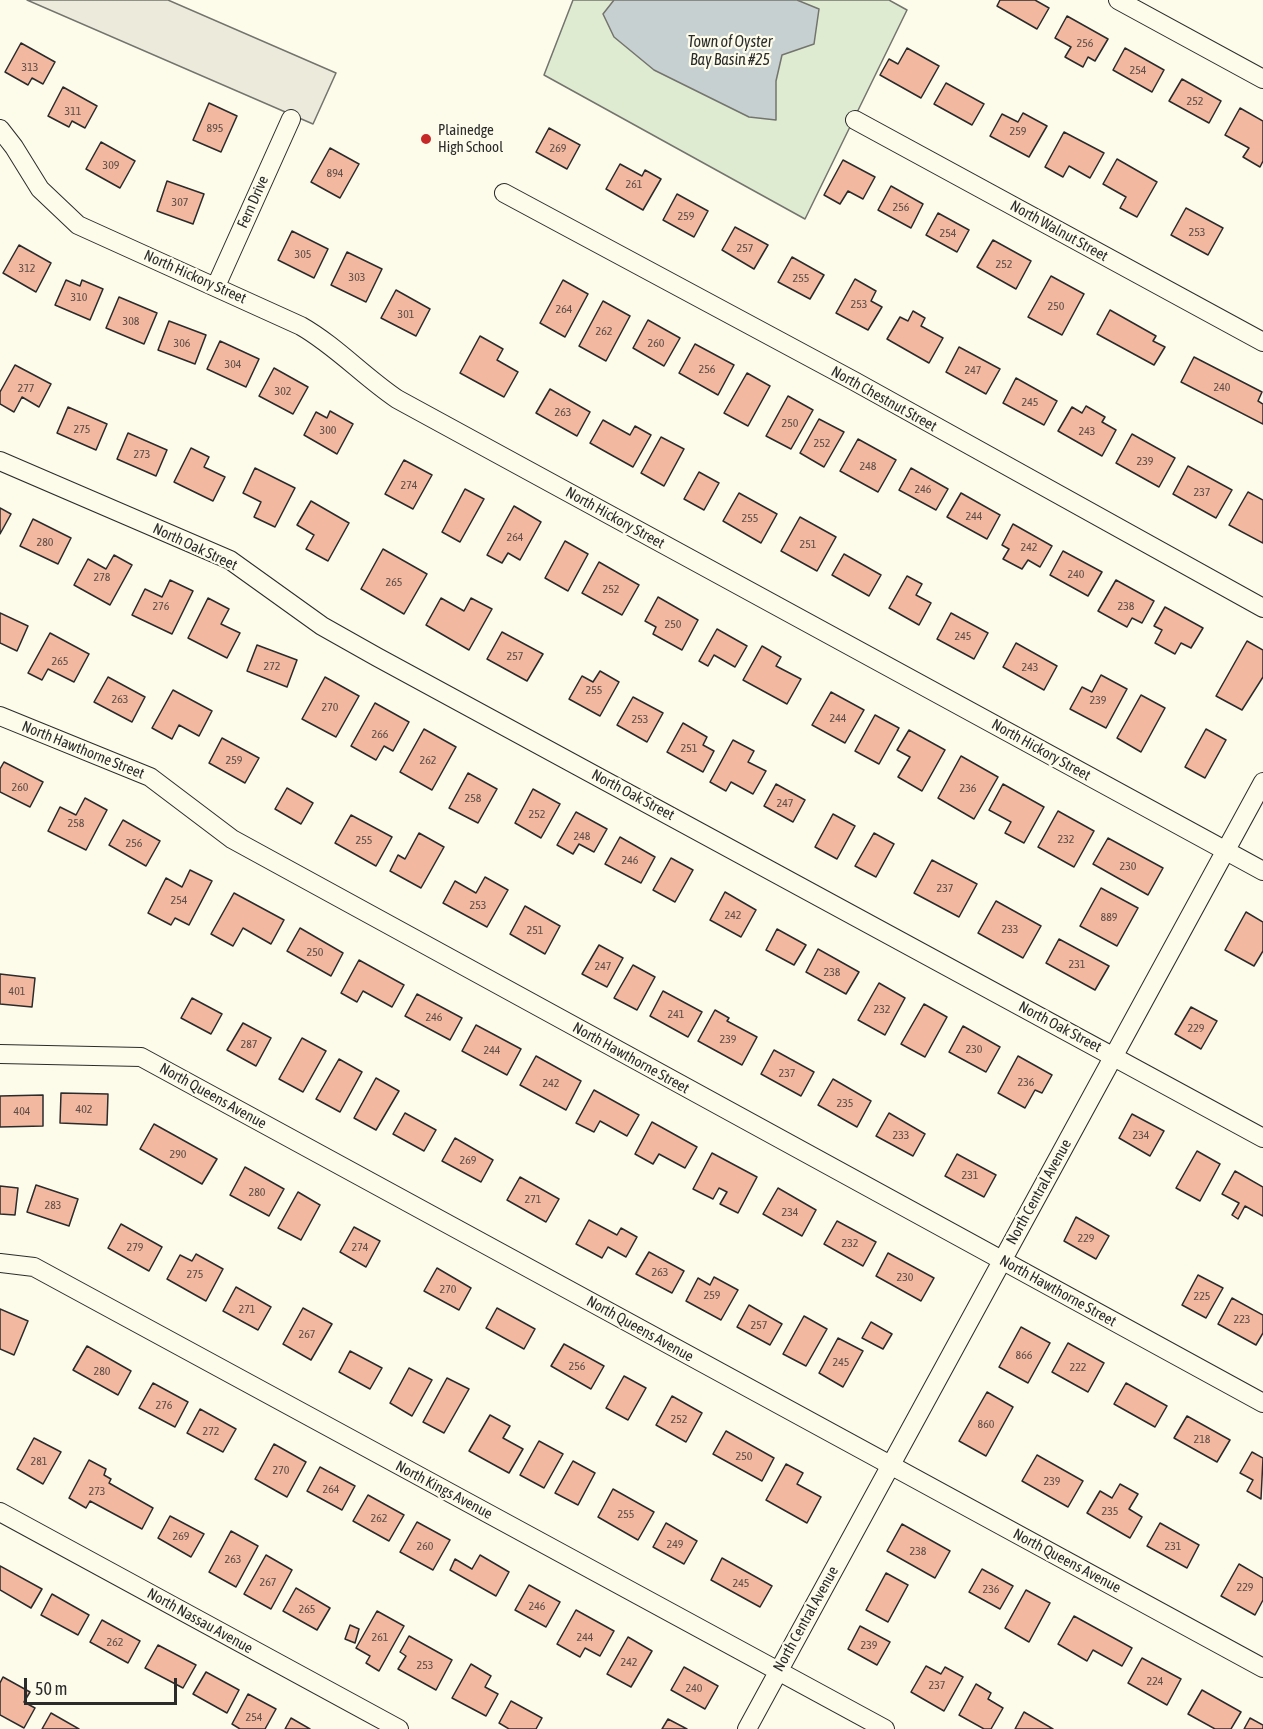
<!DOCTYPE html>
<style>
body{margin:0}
#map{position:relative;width:1263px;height:1729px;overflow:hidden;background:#fdfbea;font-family:"Asap Condensed",sans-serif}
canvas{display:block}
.scale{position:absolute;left:24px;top:1678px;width:153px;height:27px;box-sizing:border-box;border:3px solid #2b2b2b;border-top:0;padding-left:8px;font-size:18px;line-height:21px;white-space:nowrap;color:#2b2b2b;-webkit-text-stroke:4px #fdfbea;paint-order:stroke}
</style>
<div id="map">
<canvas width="1263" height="1729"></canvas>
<div class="scale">50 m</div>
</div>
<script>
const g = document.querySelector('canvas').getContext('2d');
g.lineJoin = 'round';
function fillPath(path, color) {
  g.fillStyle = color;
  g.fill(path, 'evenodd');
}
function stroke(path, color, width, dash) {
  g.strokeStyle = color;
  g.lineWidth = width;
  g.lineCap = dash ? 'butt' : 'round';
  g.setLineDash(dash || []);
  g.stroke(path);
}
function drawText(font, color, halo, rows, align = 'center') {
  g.font = font + ' "Asap Condensed",sans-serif';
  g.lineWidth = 4.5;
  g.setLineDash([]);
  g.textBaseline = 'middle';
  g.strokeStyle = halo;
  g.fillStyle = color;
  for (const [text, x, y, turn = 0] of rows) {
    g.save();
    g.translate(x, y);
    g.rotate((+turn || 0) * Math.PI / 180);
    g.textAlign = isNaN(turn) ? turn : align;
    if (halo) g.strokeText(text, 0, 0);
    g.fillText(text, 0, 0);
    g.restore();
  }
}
const green = new Path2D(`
 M573 0H889L907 10 805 219 544 75Z`);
fillPath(green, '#deebd1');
stroke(green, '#74746e', 1.5);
const parking = new Path2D(`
 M27 0H168L336 73 313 124Z`);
fillPath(parking, '#eceadb');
stroke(parking, '#74746e', 1.5);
const water = new Path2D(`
 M614 0H797L819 9 814 44 782 55 776 81V120L749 117 654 70 614 37 603 14Z`);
fillPath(water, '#c7d0d0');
stroke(water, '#74746e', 1.5);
const building = new Path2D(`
 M1000 0H1035L1049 8 1037 29 997 6Z
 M1067 16 1108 39 1095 61 1088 57 1083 67 1065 57 1071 47 1055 38Z
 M21 43 55 62 43 84 32 78 28 85 5 72Z
 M907 48 939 66 921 98 880 75 889 59 898 64Z
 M1125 48 1164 70 1152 92 1113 70Z
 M1182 79 1221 101 1209 123 1169 101Z
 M946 83 984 104 972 125 934 104Z
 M63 87 97 106 85 128 72 121 69 127 48 116Z
 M209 103 237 116 221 152 193 140Z
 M1240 108 1263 121V161L1260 167 1243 157 1249 148 1225 135Z
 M1023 113 1047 126 1029 157 990 136 1002 114 1018 122Z
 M549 128 580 145 567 169 536 152Z
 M1064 132 1104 153 1090 178 1069 166 1063 177 1045 167Z
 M101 142 135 161 120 188 86 169Z
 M330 148 359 164 340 198 311 182Z
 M1117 159 1157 182 1137 217 1120 208 1126 197 1103 184Z
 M843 160 875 177 863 199 848 191 840 204 824 195Z
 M620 164 642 176 645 170 661 179 643 210 606 189Z
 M167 181 204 194 193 224 157 211Z
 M891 186 923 204 911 228 878 210Z
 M677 194 708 211 694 237 663 220Z
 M1186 208 1223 228 1208 255 1171 235Z
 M938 213 969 230 957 252 926 235Z
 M735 227 768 245 754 269 722 250Z
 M292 231 328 249 314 278 278 260Z
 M993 240 1031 261 1016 289 977 267Z
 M19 245 51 263 36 292 3 273Z
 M347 252 382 269 366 302 331 285Z
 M792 257 824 275 810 299 778 282Z
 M1051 276 1084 294 1062 335 1028 317Z
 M855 279 876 291 871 301 882 307 868 330 836 313Z
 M66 280 80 286 82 280 103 289 90 320 55 305Z
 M563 280 588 294 565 337 540 323Z
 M396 290 430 309 416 336 381 318Z
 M119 297 157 313 144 344 106 328Z
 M603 301 630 316 606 361 579 346Z
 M1110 310 1156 336 1153 341 1165 347 1154 365 1097 334Z
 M913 311 925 318 921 326 943 338 929 363 887 339 900 317 908 321Z
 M648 320 680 338 664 366 633 348Z
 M169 321 206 335 195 364 158 350Z
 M480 336 503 349 497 360 518 372 504 397 460 373Z
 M220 341 259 359 246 387 207 369Z
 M695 344 734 365 718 395 679 373Z
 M959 347 1000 369 986 394 946 372Z
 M1194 357 1262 392 1258 401 1263 404V424L1181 382Z
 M15 365 51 384 39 407 22 397 14 412 0 404V392Z
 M274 368 308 387 293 414 259 396Z
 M747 373 770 386 748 426 724 413Z
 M1016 378 1057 401 1044 425 1003 403Z
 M550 389 590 412 577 436 536 413Z
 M788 396 813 410 791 449 766 436Z
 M1086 406 1105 417 1102 422 1116 430 1102 456 1058 431 1072 407 1082 413Z
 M68 407 107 424 96 450 57 433Z
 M330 411 353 424 337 454 304 435 316 412 327 418Z
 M819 419 844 432 824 467 800 453Z
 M603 420 630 435 635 426 651 435 633 467 590 443Z
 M128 433 167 450 156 476 117 459Z
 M1132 434 1175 458 1159 487 1116 463Z
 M661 437 684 449 664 486 641 473Z
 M858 439 896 460 878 492 840 471Z
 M191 448 209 457 204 467 225 477 213 501 174 482Z
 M404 460 432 475 413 509 385 494Z
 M1188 466 1232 490 1216 518 1173 494Z
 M255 468 295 488 275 527 254 517 261 502 243 493Z
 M911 468 948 489 936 510 899 490Z
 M699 472 719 483 704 510 684 499Z
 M465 489 484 499 460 542 442 532Z
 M1248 492 1263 500V543L1229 525Z
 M739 493 777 514 761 543 723 521Z
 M961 493 1000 515 987 539 947 517Z
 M311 501 349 523 328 561 306 549 314 535 297 525Z
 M514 506 541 522 520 560 508 553 502 563 487 555Z
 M0 508 11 514 0 534Z
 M800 517 836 537 817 571 781 551Z
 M33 519 71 538 58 564 20 546Z
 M1013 524 1052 546 1040 567 1028 560 1022 569 1003 559 1009 549 1002 545Z
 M565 541 588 554 568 591 545 578Z
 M383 549 427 574 404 614 361 589Z
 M1063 551 1102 572 1088 596 1050 575Z
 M844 554 881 575 869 596 832 575Z
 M114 555 132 565 110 605 74 585 88 559 106 569Z
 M599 562 639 585 622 615 582 593Z
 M907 576 922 584 916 595 931 603 919 625 889 608Z
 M170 580 193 591 172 634 132 615 145 589 162 597Z
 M1116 580 1154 601 1142 623 1132 618 1127 627 1098 611Z
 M658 597 698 620 682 650 653 634 656 627 645 621Z
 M208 598 229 609 221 624 240 633 227 658 188 638Z
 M441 598 464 611 471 598 492 609 469 650 426 625Z
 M1165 607 1203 628 1191 648 1181 643 1175 654 1155 643 1162 630 1154 626Z
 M0 613 28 626 17 651 0 643Z
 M951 613 988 633 974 659 937 639Z
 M717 629 747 646 735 667 714 655 708 666 699 661Z
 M502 632 543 654 527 681 487 659Z
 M50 633 89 654 74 682 48 669 42 680 28 673Z
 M1247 641 1263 650V677L1242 710 1216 696Z
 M1016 643 1057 666 1044 690 1003 667Z
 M257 645 297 660 287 687 247 671Z
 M762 646 781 657 776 666 801 679 787 704 743 680Z
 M600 671 619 682 600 716 569 699 582 676 593 682Z
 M1101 675 1127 689 1106 728 1070 709 1082 687 1092 692Z
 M108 677 145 697 132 722 94 702Z
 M325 677 359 696 336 737 302 719Z
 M173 690 212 711 199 736 179 725 172 739 152 728Z
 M831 692 864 710 845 743 812 725Z
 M1141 695 1165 708 1141 752 1117 738Z
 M633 697 663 713 647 742 617 725Z
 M375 703 409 722 393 751 384 746 376 760 351 746Z
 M875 715 899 728 879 764 855 751Z
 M683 723 707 737 703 745 714 751 703 772 667 752Z
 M424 729 456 747 432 790 400 772Z
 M1206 729 1226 740 1205 778 1185 767Z
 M909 730 945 750 922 791 898 777 910 757 897 750Z
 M222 738 259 758 245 783 209 763Z
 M733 740 754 751 748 762 766 771 753 794 731 782 726 791 710 782Z
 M961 756 998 777 974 819 938 798Z
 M4 762 43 782 30 807 0 792V769Z
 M468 773 497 789 478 823 449 808Z
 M776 784 805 800 793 822 764 806Z
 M1003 784 1044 807 1024 843 1005 833 1011 822 989 810Z
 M287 788 313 803 301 824 275 809Z
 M533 789 560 804 541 838 515 823Z
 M85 798 107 810 86 850 48 831 60 807 76 815Z
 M1058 811 1094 831 1074 867 1038 847Z
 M576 812 607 829 594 852 579 844 573 854 557 845Z
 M833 814 855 826 837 859 815 847Z
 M351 815 392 837 376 866 335 843Z
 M123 820 160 841 146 866 109 845Z
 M419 833 444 847 421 888 390 871 398 855 405 859Z
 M874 833 894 844 876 877 855 866Z
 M620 837 655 857 641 883 605 864Z
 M1108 838 1163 868 1148 895 1093 864Z
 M671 858 693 870 675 902 653 890Z
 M932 860 977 884 959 917 914 893Z
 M190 870 212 881 189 925 175 918 171 925 148 913 166 878 182 887Z
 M485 877 508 890 487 927 443 903 455 881 476 893Z
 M1101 888 1138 908 1117 946 1080 926Z
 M725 892 756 910 741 937 710 920Z
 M234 893 284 920 271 944 243 928 233 946 211 934Z
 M996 901 1041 926 1023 958 978 933Z
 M525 906 560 926 545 954 510 934Z
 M1246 912 1263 922V951L1254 966 1225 950Z
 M300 928 343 953 331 976 287 951Z
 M777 929 806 945 794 965 766 950Z
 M1059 939 1109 966 1095 990 1046 963Z
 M599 945 623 958 607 987 582 974Z
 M818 949 859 972 846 994 806 972Z
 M359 960 404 985 392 1007 363 991 357 1002 341 993Z
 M633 965 655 977 637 1010 614 998Z
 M0 974 35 978 32 1007 0 1004Z
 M879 983 905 998 885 1035 858 1020Z
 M663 991 702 1012 688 1037 650 1016Z
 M417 994 462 1018 450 1040 405 1016Z
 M192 998 222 1014 211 1034 181 1018Z
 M924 1004 947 1017 925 1057 901 1044Z
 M1191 1007 1217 1021 1201 1049 1175 1034Z
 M715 1010 729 1018 727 1021 757 1037 742 1065 698 1041Z
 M243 1023 271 1038 256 1066 227 1050Z
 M476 1025 521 1049 507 1075 462 1051Z
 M963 1026 1000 1047 986 1072 949 1052Z
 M302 1038 326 1051 303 1092 279 1079Z
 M774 1050 814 1072 801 1096 761 1074Z
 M536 1056 581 1081 566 1110 520 1085Z
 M1018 1056 1052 1075 1042 1093 1035 1090 1025 1108 998 1093Z
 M339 1059 362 1072 340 1112 316 1099Z
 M376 1078 399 1091 376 1130 354 1118Z
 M833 1079 871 1101 857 1127 818 1105Z
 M594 1090 639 1115 627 1136 600 1121 594 1132 576 1123Z
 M61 1093 108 1094 107 1125 60 1123Z
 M43 1095V1126L0 1127V1096Z
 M405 1113 436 1130 424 1151 393 1134Z
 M889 1113 925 1134 913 1156 876 1136Z
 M1132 1114 1164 1131 1150 1156 1119 1138Z
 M652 1122 697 1147 685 1168 659 1154 653 1164 635 1154Z
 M154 1124 217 1159 202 1184 140 1149Z
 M455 1138 493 1160 481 1182 442 1161Z
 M1197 1151 1220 1164 1200 1201 1176 1188Z
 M712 1153 757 1177 738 1213 720 1204 727 1192 719 1188 713 1199 693 1189Z
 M957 1154 996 1175 984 1197 945 1176Z
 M245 1167 284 1189 269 1216 230 1195Z
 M1235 1171 1263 1187V1216L1245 1206 1238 1219 1232 1215 1239 1203 1222 1194Z
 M520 1177 559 1199 546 1222 507 1200Z
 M36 1185 78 1199 69 1226 27 1212Z
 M0 1186 18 1188 15 1215 0 1214Z
 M778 1188 816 1210 802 1236 763 1214Z
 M298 1192 320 1205 301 1240 278 1228Z
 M1076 1217 1109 1236 1096 1259 1064 1241Z
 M589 1220 617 1235 621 1228 637 1237 626 1257 608 1247 602 1258 576 1244Z
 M837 1221 876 1242 863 1266 824 1244Z
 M121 1224 162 1247 149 1271 108 1248Z
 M354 1227 380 1241 366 1267 340 1252Z
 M649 1252 684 1271 672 1293 636 1274Z
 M888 1253 934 1278 921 1301 876 1276Z
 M196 1254 223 1269 206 1301 167 1279 180 1255 192 1261Z
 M437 1268 471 1288 459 1310 424 1291Z
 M1198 1275 1223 1288 1206 1318 1182 1305Z
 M714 1277 738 1290 721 1320 686 1301 698 1278 710 1285Z
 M236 1287 271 1307 258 1330 223 1311Z
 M1232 1298 1263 1315V1333L1256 1345 1218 1324Z
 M749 1305 782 1324 770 1345 737 1327Z
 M303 1308 332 1324 311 1360 283 1344Z
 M497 1308 535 1329 524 1349 486 1328Z
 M0 1309 28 1321 14 1355 0 1349Z
 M804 1316 827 1329 806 1366 783 1354Z
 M871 1322 892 1334 883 1349 862 1338Z
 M1021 1327 1050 1343 1028 1383 999 1367Z
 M838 1338 863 1351 843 1387 819 1373Z
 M1068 1343 1104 1363 1088 1392 1052 1372Z
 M564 1344 604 1366 591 1389 551 1366Z
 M87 1346 131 1371 118 1395 73 1370Z
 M350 1351 382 1368 370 1389 339 1372Z
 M409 1368 432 1380 412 1416 390 1403Z
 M624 1376 646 1388 628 1420 606 1408Z
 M447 1378 469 1389 444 1433 423 1422Z
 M153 1383 188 1402 175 1427 139 1408Z
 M1126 1383 1167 1406 1155 1427 1114 1404Z
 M987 1392 1013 1407 986 1456 959 1441Z
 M672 1396 702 1413 686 1442 656 1425Z
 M200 1409 236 1429 223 1452 187 1433Z
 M490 1415 510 1426 503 1438 523 1449 509 1473 469 1451Z
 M1187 1416 1230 1440 1217 1462 1174 1438Z
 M726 1431 774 1458 762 1481 713 1454Z
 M34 1438 61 1452 43 1484 17 1469Z
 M539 1441 563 1454 544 1488 520 1475Z
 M274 1444 306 1462 287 1497 255 1479Z
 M1252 1452 1263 1458 1261 1499 1247 1491 1253 1480 1240 1473Z
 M1037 1455 1083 1481 1068 1507 1022 1481Z
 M89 1460 106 1469 104 1475 111 1479 109 1483 153 1508 142 1529 90 1501 86 1508 69 1498Z
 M573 1461 595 1473 578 1505 555 1493Z
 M786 1464 803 1473 797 1484 821 1497 807 1523 766 1500Z
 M320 1467 355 1486 342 1510 307 1491Z
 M1120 1484 1138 1494 1129 1509 1142 1517 1130 1538 1087 1513 1100 1491 1112 1498Z
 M613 1489 654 1512 638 1540 598 1517Z
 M368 1495 404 1515 389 1541 353 1521Z
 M170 1516 204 1534 191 1557 158 1538Z
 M417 1522 450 1540 433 1570 400 1552Z
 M666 1523 697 1541 684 1564 653 1547Z
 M1160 1523 1199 1545 1187 1568 1147 1546Z
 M902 1524 950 1551 935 1578 887 1551Z
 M231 1531 258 1546 236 1587 209 1572Z
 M266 1555 292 1570 271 1609 244 1594Z
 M480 1555 509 1572 496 1596 450 1570 455 1559 472 1569Z
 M722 1558 772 1586 760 1607 711 1580Z
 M1239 1564 1263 1578V1600L1255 1615 1221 1596Z
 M0 1566 42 1589 31 1608 0 1590Z
 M982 1569 1013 1586 1000 1609 969 1592Z
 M886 1573 908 1585 888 1622 866 1610Z
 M529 1585 560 1602 546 1627 515 1610Z
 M296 1588 330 1608 317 1630 283 1611Z
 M1026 1590 1050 1603 1029 1642 1005 1628Z
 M52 1594 89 1615 78 1635 41 1615Z
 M576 1610 614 1631 600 1656 585 1648 580 1657 557 1644Z
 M377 1611 404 1626 379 1671 366 1663 370 1656 356 1648Z
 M1074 1616 1132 1648 1122 1666 1093 1650 1087 1661 1058 1644Z
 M102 1620 140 1641 128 1663 90 1642Z
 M350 1625 359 1629 355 1643 345 1639Z
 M860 1626 890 1642 877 1665 848 1649Z
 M409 1636 452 1660 436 1690 398 1669 406 1656 400 1652Z
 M628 1637 652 1651 631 1687 607 1674Z
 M158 1645 196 1665 183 1688 145 1668Z
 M1142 1658 1181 1679 1167 1705 1128 1683Z
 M471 1664 491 1676 485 1687 498 1694 486 1716 452 1698Z
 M926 1666 941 1674 945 1667 963 1677 944 1711 911 1692Z
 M684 1667 718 1686 705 1709 671 1690Z
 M206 1672 239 1690 227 1713 193 1694Z
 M3 1677 30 1692 24 1702 35 1708 24 1728 0 1715V1683Z
 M976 1684 991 1693 988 1699 1003 1708 991 1729H984L959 1715Z
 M1202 1690 1241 1712 1231 1729H1215L1188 1714Z
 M248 1694 276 1709 265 1729H240L232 1724Z
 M511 1701 542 1718 536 1729H509L499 1723Z
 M1024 1712 1053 1729H1015Z
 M51 1713 79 1729H42Z
 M291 1718 310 1729H285Z
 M1250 1718 1263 1725V1729H1244Z
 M668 1719 687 1729H662Z`);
fillPath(building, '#f2b8a0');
stroke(building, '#2b2b2b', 1.5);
const minor = new Path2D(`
 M1118 0 1263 79
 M855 120 1263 342
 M0 129 14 147 40 189 78 225 301 326C336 346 363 376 397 399L1263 871
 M504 193 854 381 1263 608
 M216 286 291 119
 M0 461 230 560 322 626 377 657 1263 1138
 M0 716 150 777 232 839 1263 1403
 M0 1054 141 1057 1263 1668
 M0 1263 34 1267 885 1729
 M0 1512 399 1729
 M747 1729 1263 782`);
stroke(minor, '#2b2b2b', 20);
stroke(minor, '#fdfbea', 18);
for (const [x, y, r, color] of [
 [426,139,6,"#c62828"]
]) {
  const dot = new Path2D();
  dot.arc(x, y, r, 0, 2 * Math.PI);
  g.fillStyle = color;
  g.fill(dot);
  stroke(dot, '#fdfbea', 2);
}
drawText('12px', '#5d4e48', null, [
 ["256",1085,43],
 ["313",30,67],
 ["254",1138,70],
 ["252",1195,101],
 ["311",73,111],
 ["895",215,128],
 ["259",1018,131],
 ["269",558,148],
 ["309",111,165],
 ["894",335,173],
 ["261",634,184],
 ["307",180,202],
 ["256",901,207],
 ["259",686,216],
 ["253",1197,232],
 ["254",948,233],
 ["257",745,248],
 ["305",303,254],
 ["252",1004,264],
 ["312",27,268],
 ["303",357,277],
 ["255",801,278],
 ["310",79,297],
 ["253",859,304],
 ["250",1056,306],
 ["264",564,309],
 ["301",406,314],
 ["308",131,321],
 ["262",604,331],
 ["306",182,343],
 ["260",656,343],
 ["304",233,364],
 ["256",707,369],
 ["247",973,370],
 ["240",1222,387],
 ["277",26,388],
 ["302",283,391],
 ["245",1030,402],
 ["263",563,412],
 ["250",790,423],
 ["275",82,429],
 ["300",328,430],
 ["243",1087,431],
 ["252",822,443],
 ["273",142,454],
 ["239",1145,461],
 ["248",868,466],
 ["274",409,485],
 ["246",923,489],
 ["237",1202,492],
 ["244",974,516],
 ["255",750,518],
 ["264",515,537],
 ["280",45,542],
 ["251",808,544],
 ["242",1029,547],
 ["240",1076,574],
 ["278",102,577],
 ["265",394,582],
 ["252",611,589],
 ["276",161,606],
 ["238",1126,606],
 ["250",673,624],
 ["245",963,636],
 ["257",515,656],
 ["265",60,661],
 ["272",272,666],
 ["243",1030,667],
 ["255",594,690],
 ["263",120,699],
 ["239",1098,700],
 ["270",330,707],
 ["244",838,718],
 ["253",640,719],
 ["266",380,734],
 ["251",689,748],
 ["259",234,760],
 ["262",428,760],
 ["260",20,787],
 ["236",968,788],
 ["258",473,798],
 ["247",785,803],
 ["252",537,814],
 ["258",76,823],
 ["248",582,836],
 ["232",1066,839],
 ["255",364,840],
 ["256",134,843],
 ["246",630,860],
 ["230",1128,866],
 ["237",945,888],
 ["254",179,900],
 ["253",478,905],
 ["242",733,915],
 ["889",1109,917],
 ["233",1010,929],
 ["251",535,930],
 ["250",315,952],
 ["231",1077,964],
 ["247",603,966],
 ["238",832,972],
 ["401",17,991],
 ["232",882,1009],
 ["241",676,1014],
 ["246",434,1017],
 ["229",1196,1028],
 ["239",728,1039],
 ["287",249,1044],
 ["230",974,1049],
 ["244",492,1050],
 ["237",787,1073],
 ["236",1026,1082],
 ["242",551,1083],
 ["235",845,1103],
 ["402",84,1109],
 ["404",22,1111],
 ["233",901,1135],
 ["234",1141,1135],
 ["290",178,1154],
 ["269",468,1160],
 ["231",970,1175],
 ["280",257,1192],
 ["271",533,1199],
 ["283",53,1205],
 ["234",790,1212],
 ["229",1086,1238],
 ["232",850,1243],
 ["279",135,1247],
 ["274",360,1247],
 ["263",660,1272],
 ["275",195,1274],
 ["230",905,1277],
 ["270",448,1289],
 ["259",712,1295],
 ["225",1202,1296],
 ["271",247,1309],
 ["223",1242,1319],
 ["257",759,1325],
 ["267",307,1334],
 ["866",1024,1355],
 ["245",841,1362],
 ["256",577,1366],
 ["222",1078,1367],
 ["280",102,1371],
 ["276",164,1405],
 ["252",679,1419],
 ["860",986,1424],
 ["272",211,1431],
 ["218",1202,1439],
 ["250",744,1456],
 ["281",39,1461],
 ["270",281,1470],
 ["239",1052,1481],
 ["264",331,1489],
 ["273",97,1491],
 ["235",1110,1511],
 ["255",626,1514],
 ["262",379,1518],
 ["269",181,1536],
 ["249",675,1544],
 ["260",425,1546],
 ["231",1173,1546],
 ["238",918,1551],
 ["263",233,1559],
 ["267",268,1582],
 ["245",741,1583],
 ["229",1245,1587],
 ["236",991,1589],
 ["246",537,1606],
 ["265",307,1609],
 ["261",380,1637],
 ["244",585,1637],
 ["262",115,1642],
 ["239",869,1645],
 ["242",629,1662],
 ["253",425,1665],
 ["224",1155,1681],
 ["237",937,1685],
 ["240",694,1688],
 ["254",254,1717]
]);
drawText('15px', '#2b2b2b', '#fdfbea', [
 ["Plainedge",438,130],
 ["High School",438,147]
], 'left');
drawText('15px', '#2b2b2b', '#fdfbea', [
 ["Fern Drive",253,202,-66],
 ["North Walnut Street",1059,231,29],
 ["North Hickory Street",195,277,24],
 ["North Chestnut Street",884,399,29],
 ["North Hickory Street",615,518,29],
 ["North Oak Street",195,547,25],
 ["North Hawthorne Street",83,750,22],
 ["North Hickory Street",1041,750,29],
 ["North Oak Street",633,795,28],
 ["North Oak Street",1060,1027,28],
 ["North Hawthorne Street",631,1058,29],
 ["North Queens Avenue",213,1096,29],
 ["North Central Avenue",1039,1192,-61],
 ["North Hawthorne Street",1058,1291,29],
 ["North Queens Avenue",640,1329,29],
 ["North Kings Avenue",444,1490,28],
 ["North Queens Avenue",1067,1561,28],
 ["North Central Avenue",806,1619,-61],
 ["North Nassau Avenue",200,1621,29]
]);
drawText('italic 16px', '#2b2b2b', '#fdfbea', [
 ["Town of Oyster",730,42],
 ["Bay Basin #25",730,60]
]);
</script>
